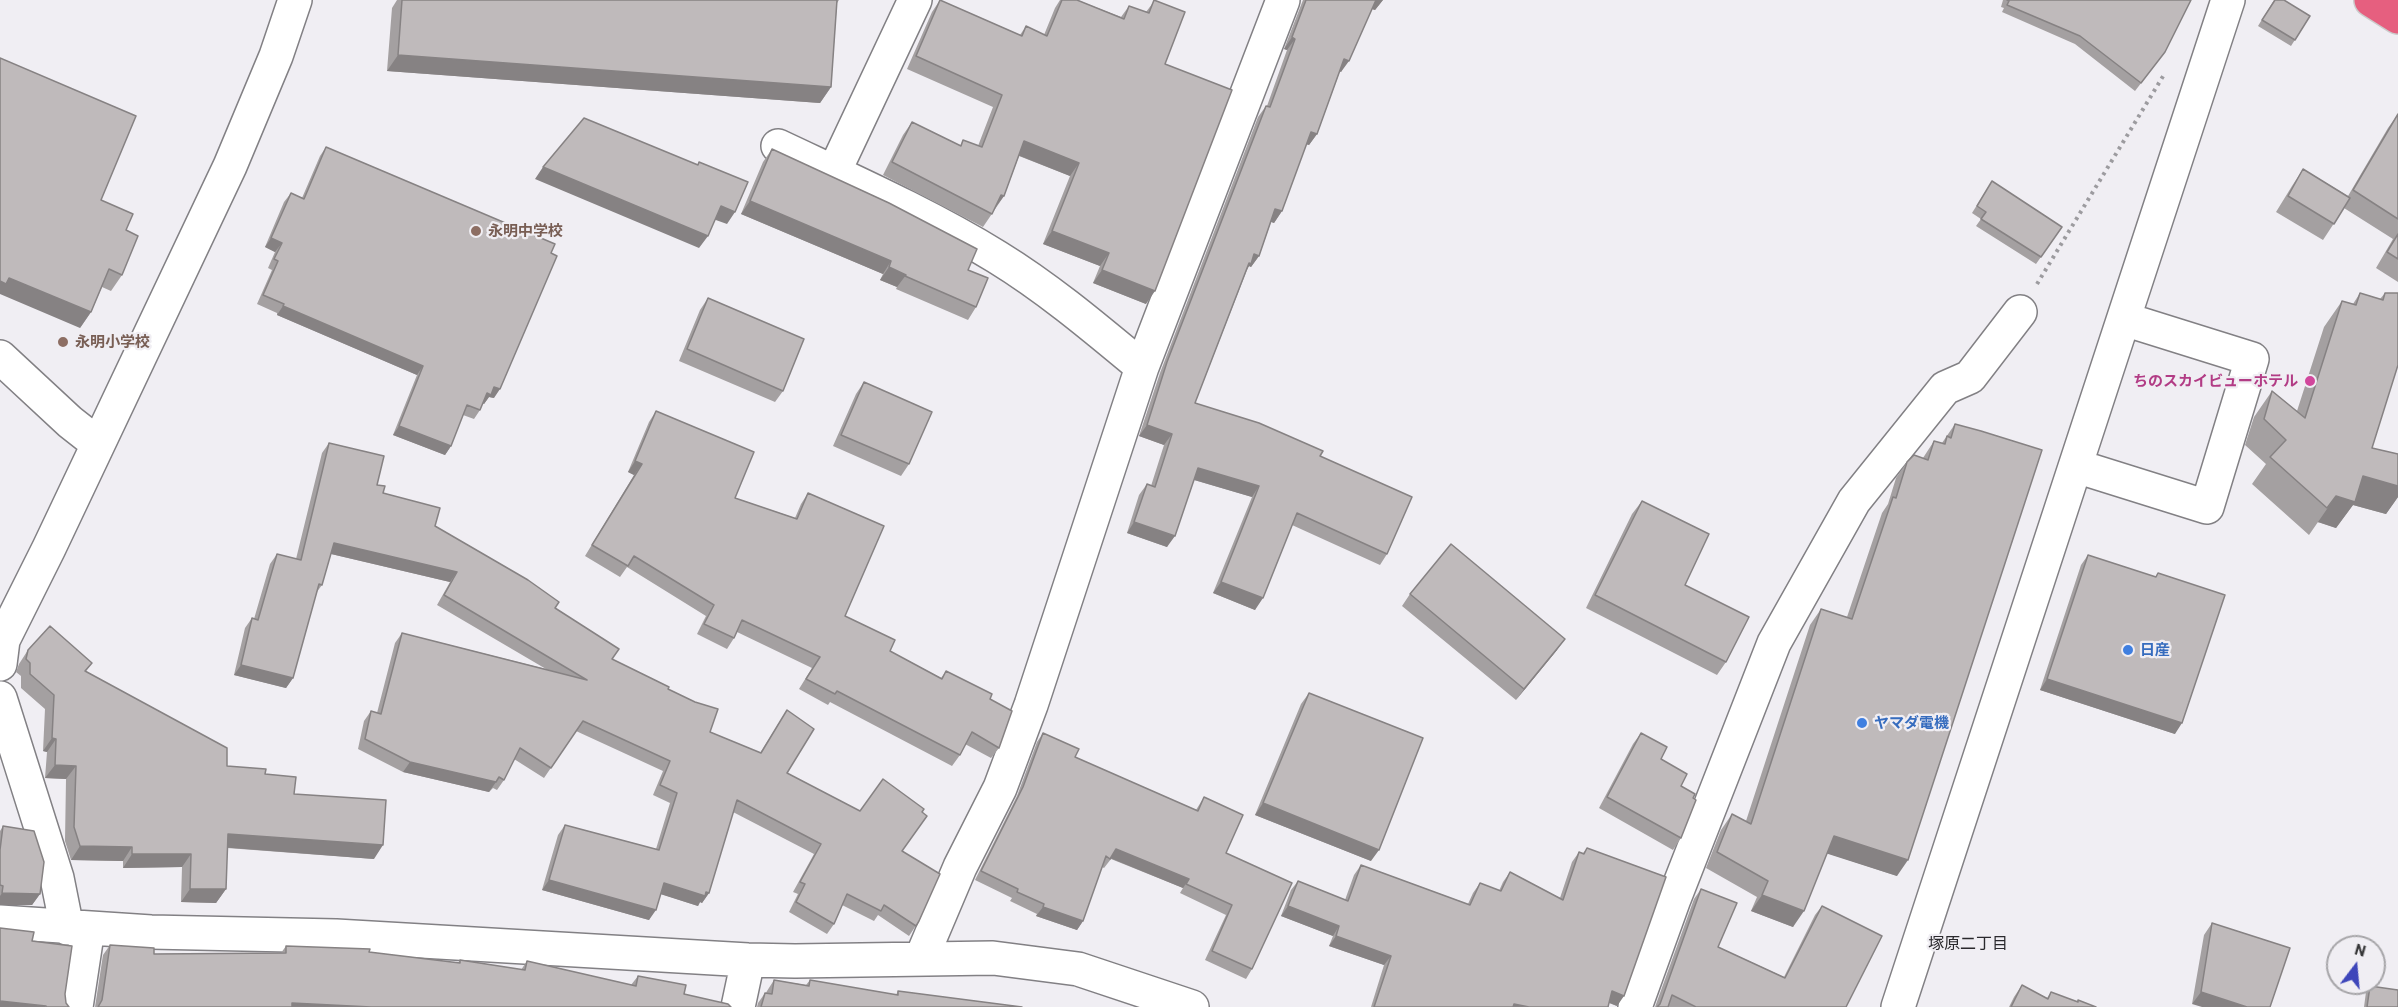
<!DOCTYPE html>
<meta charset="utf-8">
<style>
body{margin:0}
#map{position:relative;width:2398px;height:1007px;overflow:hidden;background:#f0eef3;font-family:Barlow,sans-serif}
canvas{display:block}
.north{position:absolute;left:2326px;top:935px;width:60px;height:60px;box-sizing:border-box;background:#f0eef3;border:2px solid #a6a5a8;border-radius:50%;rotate:16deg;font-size:16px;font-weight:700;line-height:24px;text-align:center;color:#373738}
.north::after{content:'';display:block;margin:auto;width:21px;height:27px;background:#3e46ba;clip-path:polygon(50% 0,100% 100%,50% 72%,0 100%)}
</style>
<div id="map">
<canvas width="2398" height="1007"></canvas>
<div class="north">N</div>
</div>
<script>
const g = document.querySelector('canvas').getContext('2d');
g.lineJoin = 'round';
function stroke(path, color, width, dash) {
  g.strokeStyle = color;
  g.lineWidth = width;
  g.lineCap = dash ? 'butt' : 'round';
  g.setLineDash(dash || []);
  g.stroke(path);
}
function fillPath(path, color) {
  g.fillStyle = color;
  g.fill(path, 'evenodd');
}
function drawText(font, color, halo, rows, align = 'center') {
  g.font = font + ' Barlow,"Noto Sans JP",sans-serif';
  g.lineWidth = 4.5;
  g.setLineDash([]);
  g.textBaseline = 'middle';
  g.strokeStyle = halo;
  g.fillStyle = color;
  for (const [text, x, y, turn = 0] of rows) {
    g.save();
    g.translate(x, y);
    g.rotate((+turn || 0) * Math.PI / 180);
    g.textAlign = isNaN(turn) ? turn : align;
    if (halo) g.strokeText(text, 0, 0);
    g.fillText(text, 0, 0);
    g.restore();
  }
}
const minor = new Path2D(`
 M778 146C852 181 927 214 997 257 1049 289 1095 328 1142 367
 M834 172 915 0
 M0 357 70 422 98 444
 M2076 466 2207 507 2252 359 2124 319
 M0 664 3 640 49 548 230 166 276 56 295 0
 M0 698 57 878 67 928
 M0 922 151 932 336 936 748 960 795 961 993 958 1078 969 1192 1007
 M921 959 960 867 1000 788 1031 705 1142 367 1283 0
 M76 1007 88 928
 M738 1007 748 960
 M1635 1007 1674 899 1774 643 1854 501 1945 388 1970 377 2020 312
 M1898 1007 2228 0`);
const highway = new Path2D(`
 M2371 0 2398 17`);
stroke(minor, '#828084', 36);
stroke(highway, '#cbcbcb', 36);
stroke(new Path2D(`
 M2037 284 2165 73`), '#9c9b9f', 4, [3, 4.5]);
stroke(minor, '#fff', 33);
stroke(highway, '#e65f7f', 33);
fillPath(new Path2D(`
 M397 0H839L837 3 831 87 820 103 387 71 392 8Z
 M940 0 1020 35 1026 26 1044 35 1055 8 1060 0H1077L1121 17 1129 6 1146 12 1155 0 1165 64 1146 304 1093 283 1100 266 1043 244 1070 176 1019 156 1004 196 983 227 883 175 903 135 912 122 960 146 963 140 978 146 993 107 907 69 932 12Z
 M1303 0H1383L1375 10 1372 9 1341 72 1340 71 1317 134 1309 145 1306 144 1282 211 1274 223 1271 222 1259 256 1251 267 1249 266 1247 270 1195 403 1320 456 1387 554 1380 565 1292 525 1255 610 1213 593 1252 497 1194 480 1167 547 1127 533 1139 495 1147 484 1151 486 1164 445 1139 436 1160 373 1258 117 1266 106H1267L1287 50 1284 49Z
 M2003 0H2191L2165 52 2135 91 2075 44 2002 12 2004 8 2001 7Z
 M2274 0 2310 16 2291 46 2258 26Z
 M2398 114V282L2376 268 2393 239 2344 208 2323 240 2276 212 2292 186 2303 169 2348 196 2388 128Z
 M326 147 494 398 489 397 484 404 483 403 480 410 474 419 463 415 451 446 445 455 393 435 417 375 277 315V313L257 304 272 270 268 268 275 252 265 247 284 202 291 193 302 198 320 156Z
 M772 149 968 270 976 307 968 320 896 289 897 287 880 280 883 274 741 214 763 162Z
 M1992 181 2062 227 2036 264 1976 226 1981 219 1972 213Z
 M101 200 126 230 122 275 111 291 102 287 91 312 80 328Z
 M2360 293 2380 299 2385 293 2372 448 2398 454V497L2386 514 2353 505 2336 528 2318 522 2309 535 2252 484 2266 464 2245 445 2254 417 2272 391 2297 411 2324 327 2342 301 2353 304Z
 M708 298 783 391 775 402 679 361 700 310Z
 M864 382 909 464 901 476 833 446 856 394Z
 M656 411 735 498 795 518 801 504 808 493 845 616 890 651 941 678 946 671 990 699 999 748 991 758 965 744 960 755 952 766 830 702 828 705 799 689 812 668 737 632 734 638 727 649 697 634 706 616 627 567 620 577 585 556 634 475 628 472 649 422Z
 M1955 424 1897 876 1827 853 1793 927 1751 911 1757 897 1706 868 1721 830 1732 814 1746 821 1810 625 1821 609 1847 617 1882 513 1888 504 1896 478 1907 462 1923 458 1934 441 1942 443Z
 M329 443 377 485 383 493 435 526 555 608 612 659 668 689 710 732 760 753 787 710V773L902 851 919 921 909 936 878 915 874 921 842 905 834 924 827 934 789 912 798 894 793 892 814 854 733 812 709 893 702 903 700 902 698 906 661 894 649 920 542 890 558 835 565 825 656 849 670 803 653 795 663 771 576 731 544 778 514 759 504 780 497 790 493 788 489 792 403 772 358 749 364 721 371 711 377 713 395 643 402 633 546 669 437 605 450 582 331 554 322 585 316 593 293 678 286 688 234 675 245 628 252 618 254 619 270 564 277 554 296 559 322 453Z
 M1642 501 1726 662 1717 675 1586 608 1632 514Z
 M2088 555 2155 577 2158 573 2175 734 2040 690 2081 565Z
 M1410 594 1557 650 1516 700 1402 606Z
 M28 650 92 663 86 671 227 766 265 774 294 794 374 859 227 848 226 889 216 903 181 902 182 867 123 868V861L71 860 65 841 66 779 45 778 47 752 43 751 45 709 21 688V676L16 672 19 664Z
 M1309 693 1371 861 1255 815 1301 704Z
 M1043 733 1075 757 1196 810 1204 797 1226 853 1252 969 1246 979 1205 960 1226 915 1180 893 1183 888 1111 859 1104 868 1102 867 1083 921 1077 930 1036 916 1037 914 1010 901 1012 898 975 880 1017 796 1037 742Z
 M1641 733 1681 786 1693 798 1681 838 1673 850 1599 808 1633 744Z
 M3 826 40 894 32 905H0V831Z
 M1587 848 1617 1006 1609 1003 1608 1007H1371L1384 965 1329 946 1333 936 1281 916 1291 890 1298 881 1345 900 1354 875 1361 865 1468 904 1473 893 1480 883 1499 891 1503 882 1510 872 1560 898 1572 862 1579 852 1583 853Z
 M1701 889 1718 947 1784 977 1815 915 1822 906 1846 1007H1655L1694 899Z
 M2212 923 2290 948 2192 1004 2204 935Z
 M110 945 154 954 281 953 286 946 369 952 458 963 460 960 521 970 527 961 631 985 638 976 684 994 731 1007H95L103 955Z
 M774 980 806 985 810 980 896 995 898 991 1022 1007H757L758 1003 765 993H766L767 991Z
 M2022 985 2047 998 2051 992 2077 1002 2078 1000 2096 1007H2009L2014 997Z
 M2370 986 2398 1007H2364L2366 992Z`), '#a4a0a1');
fillPath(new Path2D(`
 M1375 0H1383L1375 10 1369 8Z
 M1292 37 1295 39 1287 50 1284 49Z
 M398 55 831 87 820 103 387 71Z
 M1344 59 1349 61 1341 72 1337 70Z
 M1311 132 1317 134 1309 145 1303 143Z
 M1024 141 1079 163 1070 176 1015 154Z
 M543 167 708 236 699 248 535 179Z
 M1001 195 1004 196 995 208Z
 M750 201 891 261 883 274 741 214Z
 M721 206 735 212 727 224 713 219Z
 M1275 209 1282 211 1274 223 1267 220Z
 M1052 231 1109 253 1100 266 1043 244Z
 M271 238 282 243 275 252 265 247Z
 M1254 254 1259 256 1251 267 1249 266 1243 275Z
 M889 267 906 275 897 287 880 280Z
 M1102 270 1155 291 1146 304 1093 283Z
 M9 278 91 312 80 328 0 294V281Z
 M283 306 423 366 417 375 277 315Z
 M494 387 500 389 494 398 489 397 484 404 481 402 487 393Z
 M1147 425 1172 434 1164 445 1139 436Z
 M399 426 451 446 445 455 393 435Z
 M635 461 642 464 634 475 628 472Z
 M1198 468 1259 486 1252 497 1191 479Z
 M2363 476 2398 486V497L2386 514 2353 505 2336 528 2318 522 2309 535 2336 496Z
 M1134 522 1175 536 1167 547 1127 533Z
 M334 543 457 572 450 582 327 553Z
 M1221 582 1263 598 1255 610 1213 593Z
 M1565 639 1557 650 1516 700 1524 689Z
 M241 665 293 678 286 688 234 675Z
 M2047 679 2182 723 2175 734 2040 690Z
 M52 738 56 739 47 752 43 751Z
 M410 762 496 782 489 792 403 772Z
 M55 765 76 766 66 779 45 778Z
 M1263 803 1379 850 1371 861 1255 815Z
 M228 834 383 845 374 859 219 847Z
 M1834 836 1908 860 1897 876 1822 852Z
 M80 846 132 847 123 861 71 860Z
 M1116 849 1189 879 1183 888 1110 858Z
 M132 854H191L182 867 123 868Z
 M549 880 656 910 649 920 542 890Z
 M664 883 709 893 702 903 700 902 698 906 657 893Z
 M190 889H226L216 903 181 902Z
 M2 893 40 894 32 905H0V896Z
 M1762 895 1804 911 1793 927 1751 911Z
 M1288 906 1339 926 1333 936 1281 916Z
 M1043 907 1083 921 1077 930 1036 916Z
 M1336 936 1391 956 1384 965 1329 946Z
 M1612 991 1624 996 1617 1006 1605 1001Z
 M2201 992 2247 1007H2202L2192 1004Z
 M0 1001 46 1006 45 1007H0Z
 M292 1003 371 1007H289Z
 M1514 1004 1529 1007H1512Z`), '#868283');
const building = new Path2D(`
 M402 0H837L831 87 398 55Z
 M940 0 1022 36 1026 26 1047 36 1062 0H1077L1124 19 1129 6 1149 13 1154 0 1185 12 1165 64 1232 90 1155 291 1102 270 1109 253 1052 231 1079 163 1024 141 1004 196 1001 195 992 214 892 162 912 122 961 146 963 140 982 147 1002 95 916 56Z
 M1306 0H1376L1349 61 1344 59 1317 134 1311 132 1282 211 1275 209 1259 256 1254 254 1251 264 1249 263 1195 403 1259 423 1323 451 1320 456 1412 497 1387 554 1297 513 1263 598 1221 582 1259 486 1198 468 1175 536 1134 522 1147 484 1155 487 1172 434 1147 425 1167 362 1266 106 1270 107 1295 39 1292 37Z
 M2007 0H2191L2165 52 2141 83 2080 36 2007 5 2009 1Z
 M2275 0H2284L2310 16 2295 40 2262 20Z
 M0 58 136 116 101 200 133 214 126 230 138 236 122 275 109 269 91 312 9 278 6 284 0 281Z
 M2398 114V219L2353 190Z
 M584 118 698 165 699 162 748 182 735 212 721 206 708 236 543 167Z
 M326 147 555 244 551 253 557 256 500 389 494 387 491 395 487 393 480 410 467 405 451 446 399 426 423 366 283 306 284 304 263 295 278 261 274 259 282 243 271 238 291 193 304 199Z
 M772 149 889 203 977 249 968 270 988 278 976 307 905 276 906 275 889 267 891 261 750 201Z
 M2303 169 2350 198 2334 224 2288 196Z
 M1992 181 2062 227 2041 257 1981 219 1986 212 1977 206Z
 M2398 234V259L2387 252Z
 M2360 293 2383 300 2385 293H2398V365L2372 448 2398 454V486L2363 476 2355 502 2336 496 2327 508 2270 457 2286 440 2264 419 2272 391 2305 418 2342 301 2356 305Z
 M708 298 804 339 783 391 687 349Z
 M864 382 932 412 909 464 841 435Z
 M656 411 754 452 735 498 797 519 808 493 884 526 845 616 895 640 890 651 942 679 946 671 992 694 990 699 1012 711 999 748 972 732 960 755 837 691 835 694 806 679 820 657 742 620 734 638 704 624 714 605 634 556 628 566 592 545 642 464 635 461Z
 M1955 424 1981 431 2042 450 1908 860 1834 836 1804 911 1762 895 1768 881 1717 852 1732 814 1751 824 1821 609 1852 619 1893 497 1896 498 1907 462 1914 455 1928 460 1934 441 1945 444 1947 436 1951 438Z
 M329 443 384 456 377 485 385 486 383 493 440 508 435 526 528 580 559 602 555 608 619 649 612 659 669 687 668 689 695 702 718 709 710 732 761 753 787 710 814 729 787 773 860 811 883 779 924 809 922 812 927 816 902 851 940 874 919 921 916 926 884 905 881 911 847 894 834 924 796 902 805 884 800 882 821 844 737 800 709 893 706 892 705 896 664 883 656 910 549 880 565 825 659 850 677 793 660 785 670 761 583 721 551 768 520 748 504 780 499 777 496 782 410 762 365 739 371 711 381 714 402 633 587 680 444 595 457 572 334 543 322 585 319 584 293 678 241 665 252 618 258 620 277 554 301 560Z
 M1642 501 1709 534 1685 585 1749 617 1726 662 1595 595Z
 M1451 544 1565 639 1524 689 1410 594Z
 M2088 555 2156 577 2158 573 2225 595 2182 723 2047 679Z
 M50 626 92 663 85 671 227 748V766L266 769 265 774 296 777 294 794 386 800 383 845 228 834 226 889H190L191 854H132V847L80 846 74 827 76 766 55 765 56 739 52 738 54 695 30 674V663L26 659 28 650Z
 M1309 693 1423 738 1379 850 1263 803Z
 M1043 733 1079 749 1075 757 1198 811 1204 797 1243 815 1226 853 1292 883 1252 969 1212 951 1232 905 1186 884 1189 879 1116 849 1110 859 1106 856 1083 921 1043 907 1044 904 1017 892 1018 889 981 871 1023 787Z
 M1641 733 1667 747 1661 759 1687 774 1681 786 1695 794 1693 798 1696 800 1681 838 1607 797Z
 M3 826 34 831 44 862 40 894 2 893 3 886 0 885V850Z
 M1587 848 1666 877 1624 996 1612 991 1608 1007H1529L1514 1004 1513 1007H1374L1391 956 1336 936 1339 926 1288 906 1298 881 1348 901 1361 865 1470 905 1480 883 1501 891 1510 872 1563 900 1579 852 1584 854Z
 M1701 889 1737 903 1718 947 1785 978 1822 906 1882 936 1846 1007H1696L1672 995 1668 1007H1657L1660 1004Z
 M2212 923 2290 948 2270 1007H2247L2201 992Z
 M0 928 34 932 32 941 72 946 65 994 66 1003 69 1007H46V1006L0 1001Z
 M110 945 154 948V954L286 953V946L370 949 369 952 460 963V960L525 970 527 961 636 986 638 976 686 985 684 994 728 1004 731 1007H371L292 1003V1007H98L102 1000Z
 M774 980 809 986 810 980 898 995V991L1022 1007H761L765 993 772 994Z
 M2022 985 2048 999 2051 992 2078 1002V1000L2096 1007H2011Z
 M2370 986 2398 990V1007H2367Z`);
fillPath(building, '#bfbabb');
stroke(building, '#868283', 1.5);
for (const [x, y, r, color] of [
 [476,231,6,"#8d6e63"],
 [63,342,6,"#8d6e63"],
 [2310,381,6,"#d1479c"],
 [2128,650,6,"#3f7fe0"],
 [1862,723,6,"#3f7fe0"]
]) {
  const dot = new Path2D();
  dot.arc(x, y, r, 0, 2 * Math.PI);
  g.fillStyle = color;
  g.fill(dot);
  stroke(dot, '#f0eef3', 2);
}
drawText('bold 15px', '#785e54', '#f0eef3', [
 ["永明中学校",488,231],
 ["永明小学校",75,342]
], 'left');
drawText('bold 15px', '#b23c85', '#f0eef3', [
 ["ちのスカイビューホテル",2298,381]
], 'right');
drawText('bold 15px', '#366cbe', '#f0eef3', [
 ["日産",2140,650],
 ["ヤマダ電機",1874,723]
], 'left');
drawText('16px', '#2a292d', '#f0eef3', [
 ["塚原二丁目",1968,944]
]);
</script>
